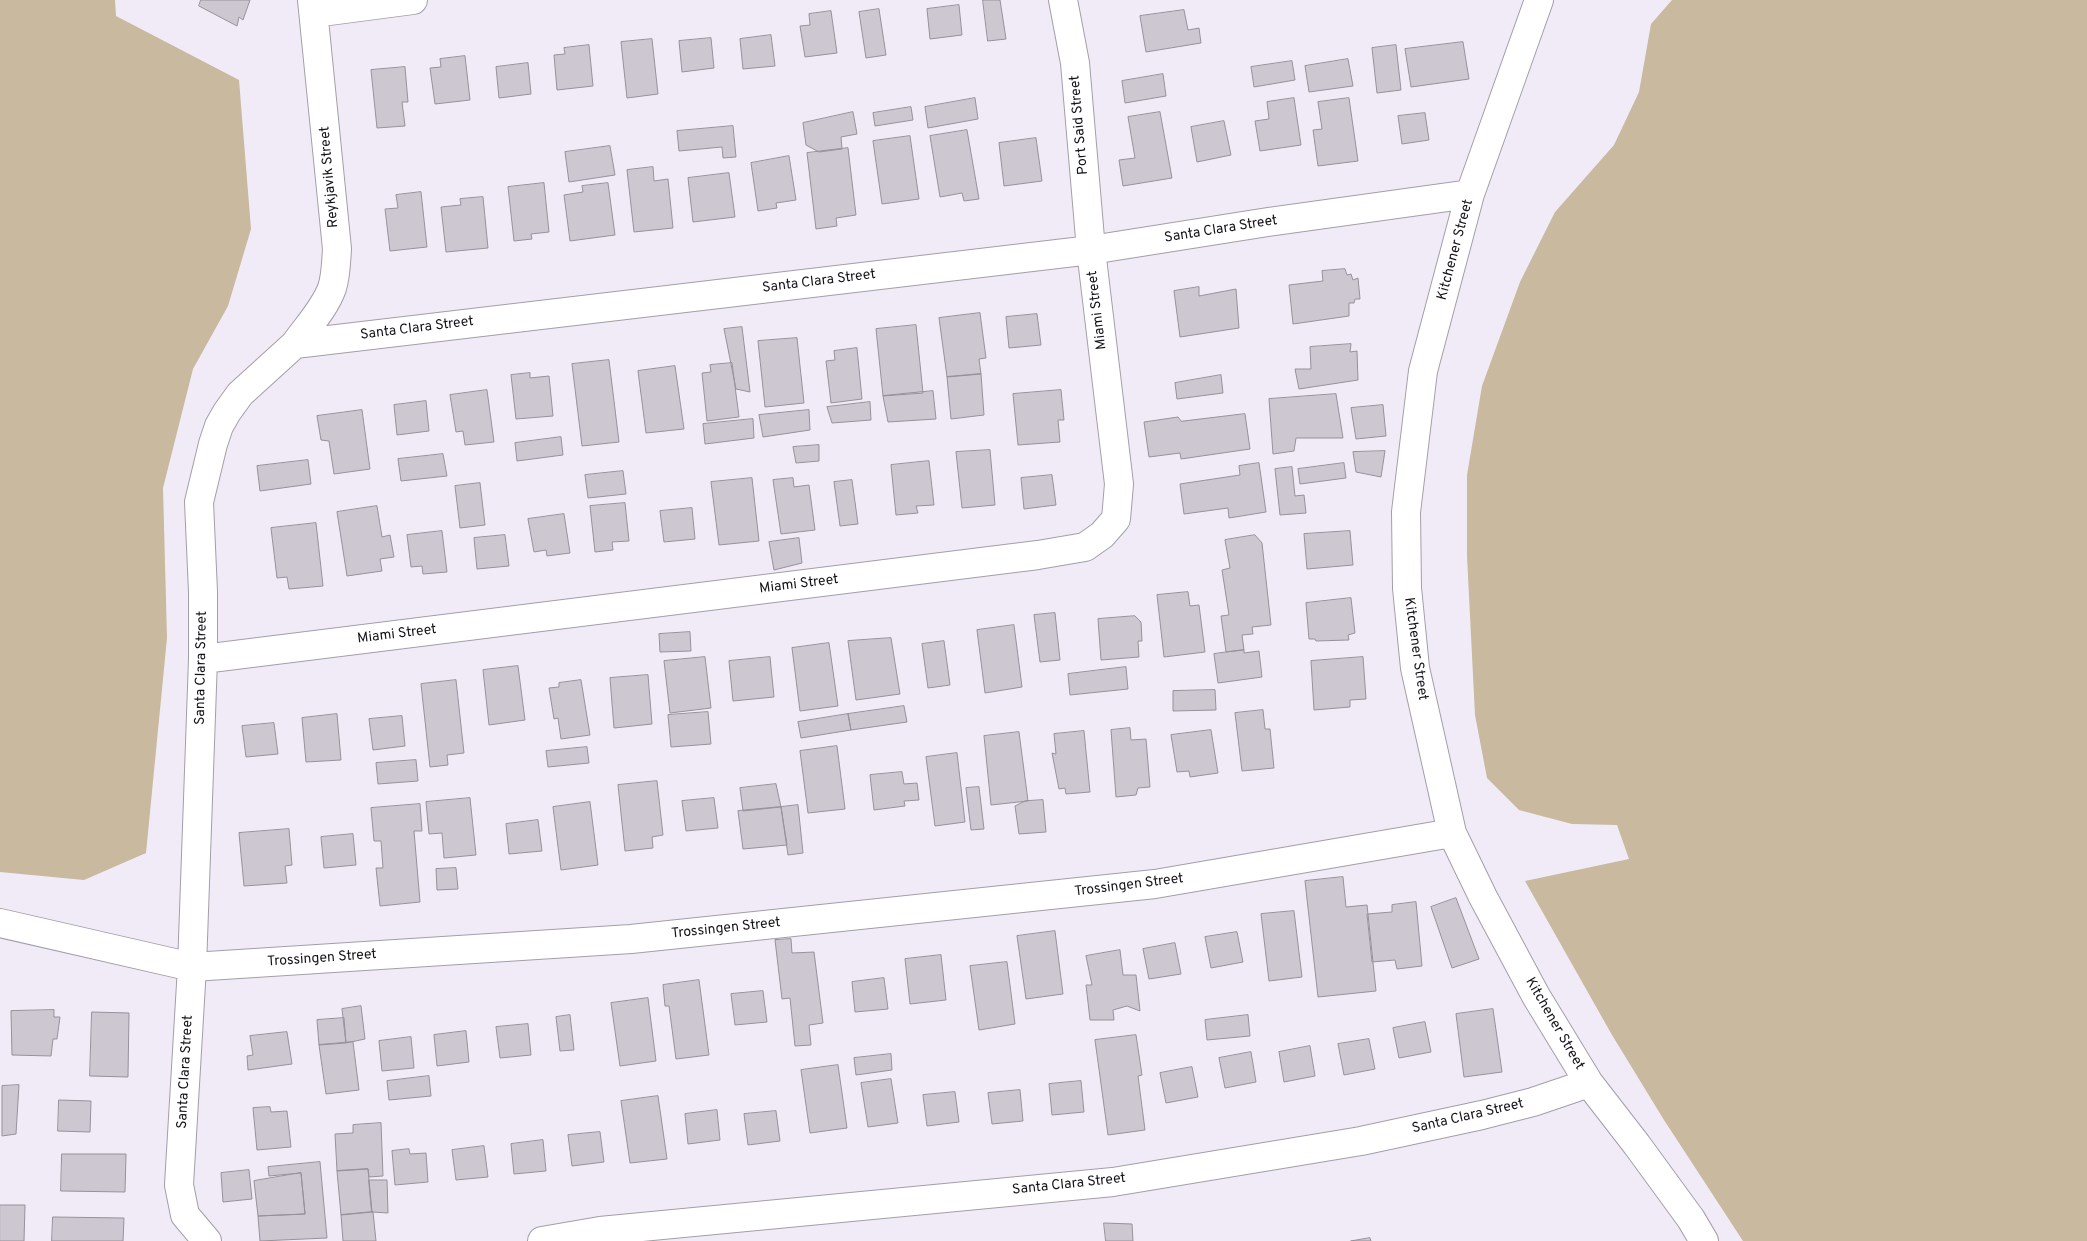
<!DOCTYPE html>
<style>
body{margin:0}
canvas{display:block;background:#f1ebf7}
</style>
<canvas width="2087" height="1241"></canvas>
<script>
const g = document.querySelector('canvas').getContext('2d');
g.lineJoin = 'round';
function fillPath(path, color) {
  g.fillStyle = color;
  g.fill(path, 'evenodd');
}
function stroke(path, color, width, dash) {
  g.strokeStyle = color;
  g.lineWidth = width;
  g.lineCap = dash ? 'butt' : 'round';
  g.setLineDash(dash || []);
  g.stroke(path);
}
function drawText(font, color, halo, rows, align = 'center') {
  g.font = font + ' Overpass,sans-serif';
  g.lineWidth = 4.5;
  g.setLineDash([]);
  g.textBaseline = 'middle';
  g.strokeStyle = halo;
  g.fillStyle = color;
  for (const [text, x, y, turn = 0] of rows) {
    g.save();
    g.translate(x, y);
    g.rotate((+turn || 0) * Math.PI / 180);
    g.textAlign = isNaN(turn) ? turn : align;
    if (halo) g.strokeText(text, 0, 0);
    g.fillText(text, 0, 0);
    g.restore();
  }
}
fillPath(new Path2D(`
 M0 0H115L116 16 239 80 251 229 228 306 193 369 163 488 167 638 146 853 84 880 0 872Z
 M1672 0H2087V1241H1743L1664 1120 1612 1035 1525 881 1629 859 1617 825 1572 824 1519 810 1487 778 1475 715 1467 556V475L1482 386 1520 282 1555 212 1614 145 1639 92 1651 24Z`), '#c8b99f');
const building = new Path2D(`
 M201 0H250L243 20 239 17 237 26 199 6Z
 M983 0H1000L1006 39 988 41Z
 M959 5 962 35 930 39 927 9Z
 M879 9 886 55 866 58 859 12Z
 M1184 10 1188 30 1199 28 1201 43 1146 52 1140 16Z
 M831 11 837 53 805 57 800 26 810 25 809 14Z
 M771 35 775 66 743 69 740 39Z
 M711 38 714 68 682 72 679 41Z
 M652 39 658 94 627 98 621 42Z
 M1463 42 1469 79 1411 87 1405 49Z
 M589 45 593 86 557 90 554 55 565 54 564 48Z
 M1396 45 1401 90 1377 93 1372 48Z
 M465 56 470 100 435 104 430 68 441 67 440 59Z
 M1348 59 1353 86 1309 92 1305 66Z
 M1292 61 1295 80 1254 87 1251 67Z
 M528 63 531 94 499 98 496 67Z
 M405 67 408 102H402L405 126 377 128 371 70Z
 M1163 74 1166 96 1125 103 1122 81Z
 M975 98 978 119 928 128 925 107Z
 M1294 98 1301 145 1260 151 1255 121 1269 119 1267 102Z
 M1349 98 1358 161 1318 166 1313 130 1322 129 1318 102Z
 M911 107 913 120 875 126 873 113Z
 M853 112 857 134 841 137 842 149 819 152 806 145 803 123Z
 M1160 112 1172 178 1123 186 1119 160 1135 158 1128 117Z
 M1425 113 1429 140 1402 144 1398 116Z
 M1224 121 1231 155 1197 162 1191 127Z
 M733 126 736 157 723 158 722 147 679 151 677 131Z
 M967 130 979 199 964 201 962 193 940 197 930 136Z
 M910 136 919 199 882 204 873 141Z
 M1036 138 1042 181 1004 186 999 143Z
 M610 146 615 175 569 182 565 152Z
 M848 148 856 215 836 218 837 226 816 229 807 153Z
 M789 156 796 200 776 203 777 208 758 211 751 163Z
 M653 167 654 181 668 179 673 228 634 232 627 170Z
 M729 173 735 217 693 222 688 178Z
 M544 183 549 232 531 234 532 239 514 241 508 187Z
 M608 183 615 235 570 241 564 195 583 192 582 186Z
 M421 192 427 247 390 251 385 209 398 208 396 195Z
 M483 197 488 248 446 252 441 207 461 205 460 199Z
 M1345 269 1347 275 1351 274 1353 280 1358 278 1360 299H1355L1354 303H1349V316L1293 324 1289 285 1323 281 1322 271Z
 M1199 287V296L1236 289 1239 328 1180 337 1174 291Z
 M980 313 986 358 979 359 981 374 947 377 939 318Z
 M1037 314 1041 345 1009 348 1006 317Z
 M916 325 923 393 883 396 876 329Z
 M742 327 750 392 736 389 724 329Z
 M797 338 804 403 765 407 758 341Z
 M1351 344 1350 352 1357 351 1358 380 1299 389 1295 369H1311L1310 347Z
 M857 348 862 399 831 403 826 361 835 360 834 351Z
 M609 360 619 442 582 446 572 364Z
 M732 363 739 417 707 421 702 373 711 372 710 365Z
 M675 366 684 429 646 433 638 371Z
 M530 373V378L549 376 553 416 516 419 511 375Z
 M981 374 984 415 951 419 947 377Z
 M1221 375 1223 393 1177 399 1175 383Z
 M487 390 494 442 465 445 463 431 456 432 450 395Z
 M1061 390 1064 420H1058L1060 442 1018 445 1013 394Z
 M933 391 936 419 888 422 883 396Z
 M1336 394 1343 438H1296L1294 451 1273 454 1269 399Z
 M426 401 429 431 397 435 394 405Z
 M870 402 871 420 832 423 827 407Z
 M1383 405 1386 436 1356 439 1351 408Z
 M362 410 370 469 334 474 329 441 321 440 317 416Z
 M809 410 810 430 763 437 759 415Z
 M1245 414 1250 449 1181 459 1180 453 1149 457 1144 422 1178 417 1181 421Z
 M753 419 754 438 705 444 703 424Z
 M561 437 563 455 517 461 515 443Z
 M819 445V461L796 463 793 447Z
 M990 450 995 505 962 508 956 452Z
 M1385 451 1381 477 1356 472 1353 452Z
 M443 454 447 476 401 481 398 459Z
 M308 460 311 484 260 491 257 466Z
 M929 461 934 505 916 506 918 513 896 515 891 465Z
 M1259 463 1266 512 1229 518 1228 508 1184 514 1180 484 1240 475 1239 466Z
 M1344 463 1346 478 1300 484 1298 469Z
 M1292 467 1295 496 1304 495 1306 513 1280 515 1275 469Z
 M623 471 626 494 588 498 585 475Z
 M1052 475 1056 505 1024 509 1021 478Z
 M752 478 759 541 719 545 711 482Z
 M793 478 794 487 809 485 815 530 781 534 773 480Z
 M852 480 858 524 840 526 834 482Z
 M480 483 485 525 460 528 455 486Z
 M625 503 629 541 612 542 613 550 595 552 590 506Z
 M377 506 382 537 390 535 394 557 380 559 382 571 347 576 337 512Z
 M692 508 695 539 664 542 660 511Z
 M564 514 570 553 547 556 546 550 534 552 528 519Z
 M316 523 323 586 289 589 287 577 277 578 271 528Z
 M442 531 447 572 423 574 422 566 411 567 407 535Z
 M1350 531 1353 565 1307 569 1304 534Z
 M505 535 509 566 477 569 474 538Z
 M1255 535 1262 543 1271 625 1252 627 1253 634 1242 635 1244 650 1226 652 1221 616 1229 615 1222 570 1230 568 1225 540Z
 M799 538 802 563 774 570 769 542Z
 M1188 592 1190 606 1199 605 1205 652 1164 657 1157 595Z
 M1351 598 1355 633 1348 635 1349 640 1316 641 1315 639H1309L1306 603Z
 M1055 613 1060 660 1040 662 1034 615Z
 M1135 616 1141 622 1142 641H1138L1139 657 1101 660 1098 619Z
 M1014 625 1022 687 985 693 977 630Z
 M690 632 691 651 660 652 659 634Z
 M891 638 900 694 856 700 848 641Z
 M944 641 950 685 928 688 922 644Z
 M829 643 838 706 800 711 792 648Z
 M1244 650V653L1259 651 1262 677 1218 683 1214 654Z
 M705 657 711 708 670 713 664 661Z
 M770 657 774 697 733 701 729 661Z
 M1363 657 1366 699 1350 700V707L1314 710 1311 661Z
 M518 666 525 720 489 725 483 670Z
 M1126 667 1128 689 1070 695 1068 674Z
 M648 675 652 724 614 728 610 678Z
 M456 680 464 753 447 755 448 765 430 767 421 684Z
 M581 680 590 735 561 739 558 718 554 719 549 688 559 687V683Z
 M1215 690 1216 710 1173 711V691Z
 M904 706 907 722 851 730 848 714Z
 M1263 710 1265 729H1270L1274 768 1242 771 1235 713Z
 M708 712 711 744 671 747 668 715Z
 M337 714 341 760 306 762 302 718Z
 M848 714 851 730 801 738 798 722Z
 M402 716 405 746 373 750 369 719Z
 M274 723 278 754 246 757 242 726Z
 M1130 728 1131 740 1146 739 1150 787 1138 788 1136 795 1116 797 1111 730Z
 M1211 730 1218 773 1190 777 1189 771 1177 772 1171 735Z
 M1084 731 1090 792 1066 794 1065 788 1059 789 1052 753 1056 754 1054 734Z
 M1019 732 1028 801 991 805 984 736Z
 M837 746 845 809 808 813 800 751Z
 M587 747 589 763 548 767 546 751Z
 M957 753 965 822 935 826 926 757Z
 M416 760 418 781 378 784 376 763Z
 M902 772 904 784 917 783 919 800 904 801 905 806 874 810 870 775Z
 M657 781 663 835 652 837 653 848 625 851 618 785Z
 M776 784 781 807 743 811 740 788Z
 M979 787 984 829 971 830 966 788Z
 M470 798 476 855 444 858 442 833 429 834 426 802Z
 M714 798 718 828 686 831 682 801Z
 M1043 800 1046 832 1019 834 1015 806 1025 801Z
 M590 802 598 865 561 870 553 807Z
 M420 804 422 831H414L420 902 380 906 376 868H383L381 841H374L371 808Z
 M798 805 803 853 788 855 781 807Z
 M781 807 787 845 743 849 738 811Z
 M538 820 542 851 509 854 506 824Z
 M289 829 292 865 285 866 287 883 244 886 239 833Z
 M353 834 356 865 324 868 321 837Z
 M456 868 458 889 437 890 436 869Z
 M1343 877 1346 907 1367 905 1376 991 1318 997 1305 881Z
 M1456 898 1479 959 1452 968 1431 907Z
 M1416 902 1422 966 1397 969 1395 960 1372 962 1367 914 1392 912V905Z
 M1294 911 1302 977 1269 981 1261 914Z
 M1055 931 1063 994 1026 999 1017 936Z
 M1237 932 1243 962 1211 968 1205 937Z
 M791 939 792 953 814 952 823 1023 809 1025 811 1045 795 1046 790 998 782 999 775 940Z
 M1175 943 1181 974 1149 979 1143 949Z
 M1120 950 1123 975H1136L1140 1011 1127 1006 1113 1010 1114 1020H1090L1086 985H1092L1086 956Z
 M941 955 946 1000 910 1004 905 959Z
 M1007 962 1015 1024 979 1030 970 966Z
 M884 978 888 1009 855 1012 852 982Z
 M699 980 709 1055 676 1059 669 1006H665L663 985Z
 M763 991 767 1022 735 1025 731 994Z
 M648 998 656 1061 620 1066 611 1003Z
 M361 1006 365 1039 346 1043 342 1009Z
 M1493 1009 1502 1072 1464 1077 1456 1014Z
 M54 1010V1017H60L57 1039H53L51 1056 12 1055 11 1011Z
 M92 1012 129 1013 128 1077 90 1076Z
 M570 1015 574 1050 560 1051 556 1017Z
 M1248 1015 1250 1036 1207 1040 1205 1020Z
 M344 1018 346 1043 319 1045 317 1020Z
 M1425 1022 1431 1052 1399 1058 1393 1028Z
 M528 1024 531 1055 500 1058 496 1027Z
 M466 1031 469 1062 437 1066 434 1035Z
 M287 1032 292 1064 248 1070 247 1056 253 1055 250 1036Z
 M1136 1035 1142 1075 1138 1076 1145 1130 1108 1135 1095 1040Z
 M411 1037 414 1068 382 1071 379 1041Z
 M1369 1039 1375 1069 1344 1075 1338 1044Z
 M353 1042 359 1090 326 1094 319 1045Z
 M1310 1046 1315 1076 1284 1082 1279 1052Z
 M1251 1052 1256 1082 1225 1088 1219 1058Z
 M891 1054 892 1070 856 1075 854 1058Z
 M838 1065 847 1128 810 1133 801 1070Z
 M1192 1067 1198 1097 1166 1103 1160 1073Z
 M429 1076 431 1096 389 1100 387 1081Z
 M891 1079 898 1123 868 1127 861 1083Z
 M1081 1081 1084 1112 1052 1115 1049 1084Z
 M19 1085 16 1134 2 1136V1086Z
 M1020 1090 1023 1121 992 1124 988 1093Z
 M955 1092 959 1122 927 1126 923 1095Z
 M658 1096 667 1159 630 1163 621 1101Z
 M59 1100 91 1101 90 1132 58 1131Z
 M270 1107 271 1112 287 1111 291 1147 257 1150 253 1108Z
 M717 1110 720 1140 688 1144 685 1114Z
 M776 1111 780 1141 748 1145 744 1114Z
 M381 1123 383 1176 369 1177 368 1169 337 1171 335 1134 353 1133V1125Z
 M600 1132 604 1162 572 1166 568 1135Z
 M543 1140 546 1171 514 1174 511 1144Z
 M484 1146 488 1177 456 1180 452 1150Z
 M409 1149 410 1154 426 1153 428 1182 395 1185 392 1151Z
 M62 1154H126L125 1192 61 1191Z
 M320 1162 327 1238 260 1241 258 1216 305 1214 301 1173 269 1176 268 1167Z
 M368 1169 372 1212 341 1215 337 1171Z
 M249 1170 252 1199 223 1202 221 1173Z
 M301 1173 305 1214 258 1216 254 1181Z
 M369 1180H387L388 1213 372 1212Z
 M0 1205H25L24 1241H0Z
 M373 1212 376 1241H343L341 1215Z
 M53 1217 124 1218 123 1241H52Z
 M1104 1223 1132 1224 1133 1241H1106Z
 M1370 1238 1371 1241H1351Z`);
fillPath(building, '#cdc7d2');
stroke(building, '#97919b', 1);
const street = new Path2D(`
 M1539 0 1470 194 1423 371 1406 512 1407 588 1415 668 1452 833 1483 897 1536 996 1589 1083 1637 1145 1691 1219 1704 1241
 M314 13 413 0
 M295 344C307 327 325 308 332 288 336 276 336 262 337 249L312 0
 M203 659 1038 555 1085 547 1102 535 1116 519 1119 484 1091 250 1075 63 1063 0
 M0 923 192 967 631 939 1155 884 1452 833
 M207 1241 185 1215 179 1185 192 967 203 659V592L199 502 213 444 219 426 227 412 240 394 295 344 1091 250 1268 222 1470 194
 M542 1241 600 1231 1113 1182 1361 1141 1482 1115 1533 1102 1589 1083`);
stroke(street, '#a49ea9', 30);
stroke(street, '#fff', 28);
drawText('14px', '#141216', '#fff', [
 ["Port Said Street",1080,125,-95],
 ["Reykjavik Street",330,177,-95],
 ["Santa Clara Street",1221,230,-9],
 ["Kitchener Street",1456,250,-75],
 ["Santa Clara Street",819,282,-7],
 ["Miami Street",1098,310,-97],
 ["Santa Clara Street",417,329,-7],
 ["Miami Street",799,585,-7],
 ["Miami Street",397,635,-7],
 ["Kitchener Street",1415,649,82],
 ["Santa Clara Street",202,668,-89],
 ["Trossingen Street",1129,886,-7],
 ["Trossingen Street",726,929,-6],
 ["Trossingen Street",322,959,-4],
 ["Kitchener Street",1554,1024,60],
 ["Santa Clara Street",186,1072,-87],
 ["Santa Clara Street",1468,1117,-13],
 ["Santa Clara Street",1069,1185,-6]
]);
</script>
